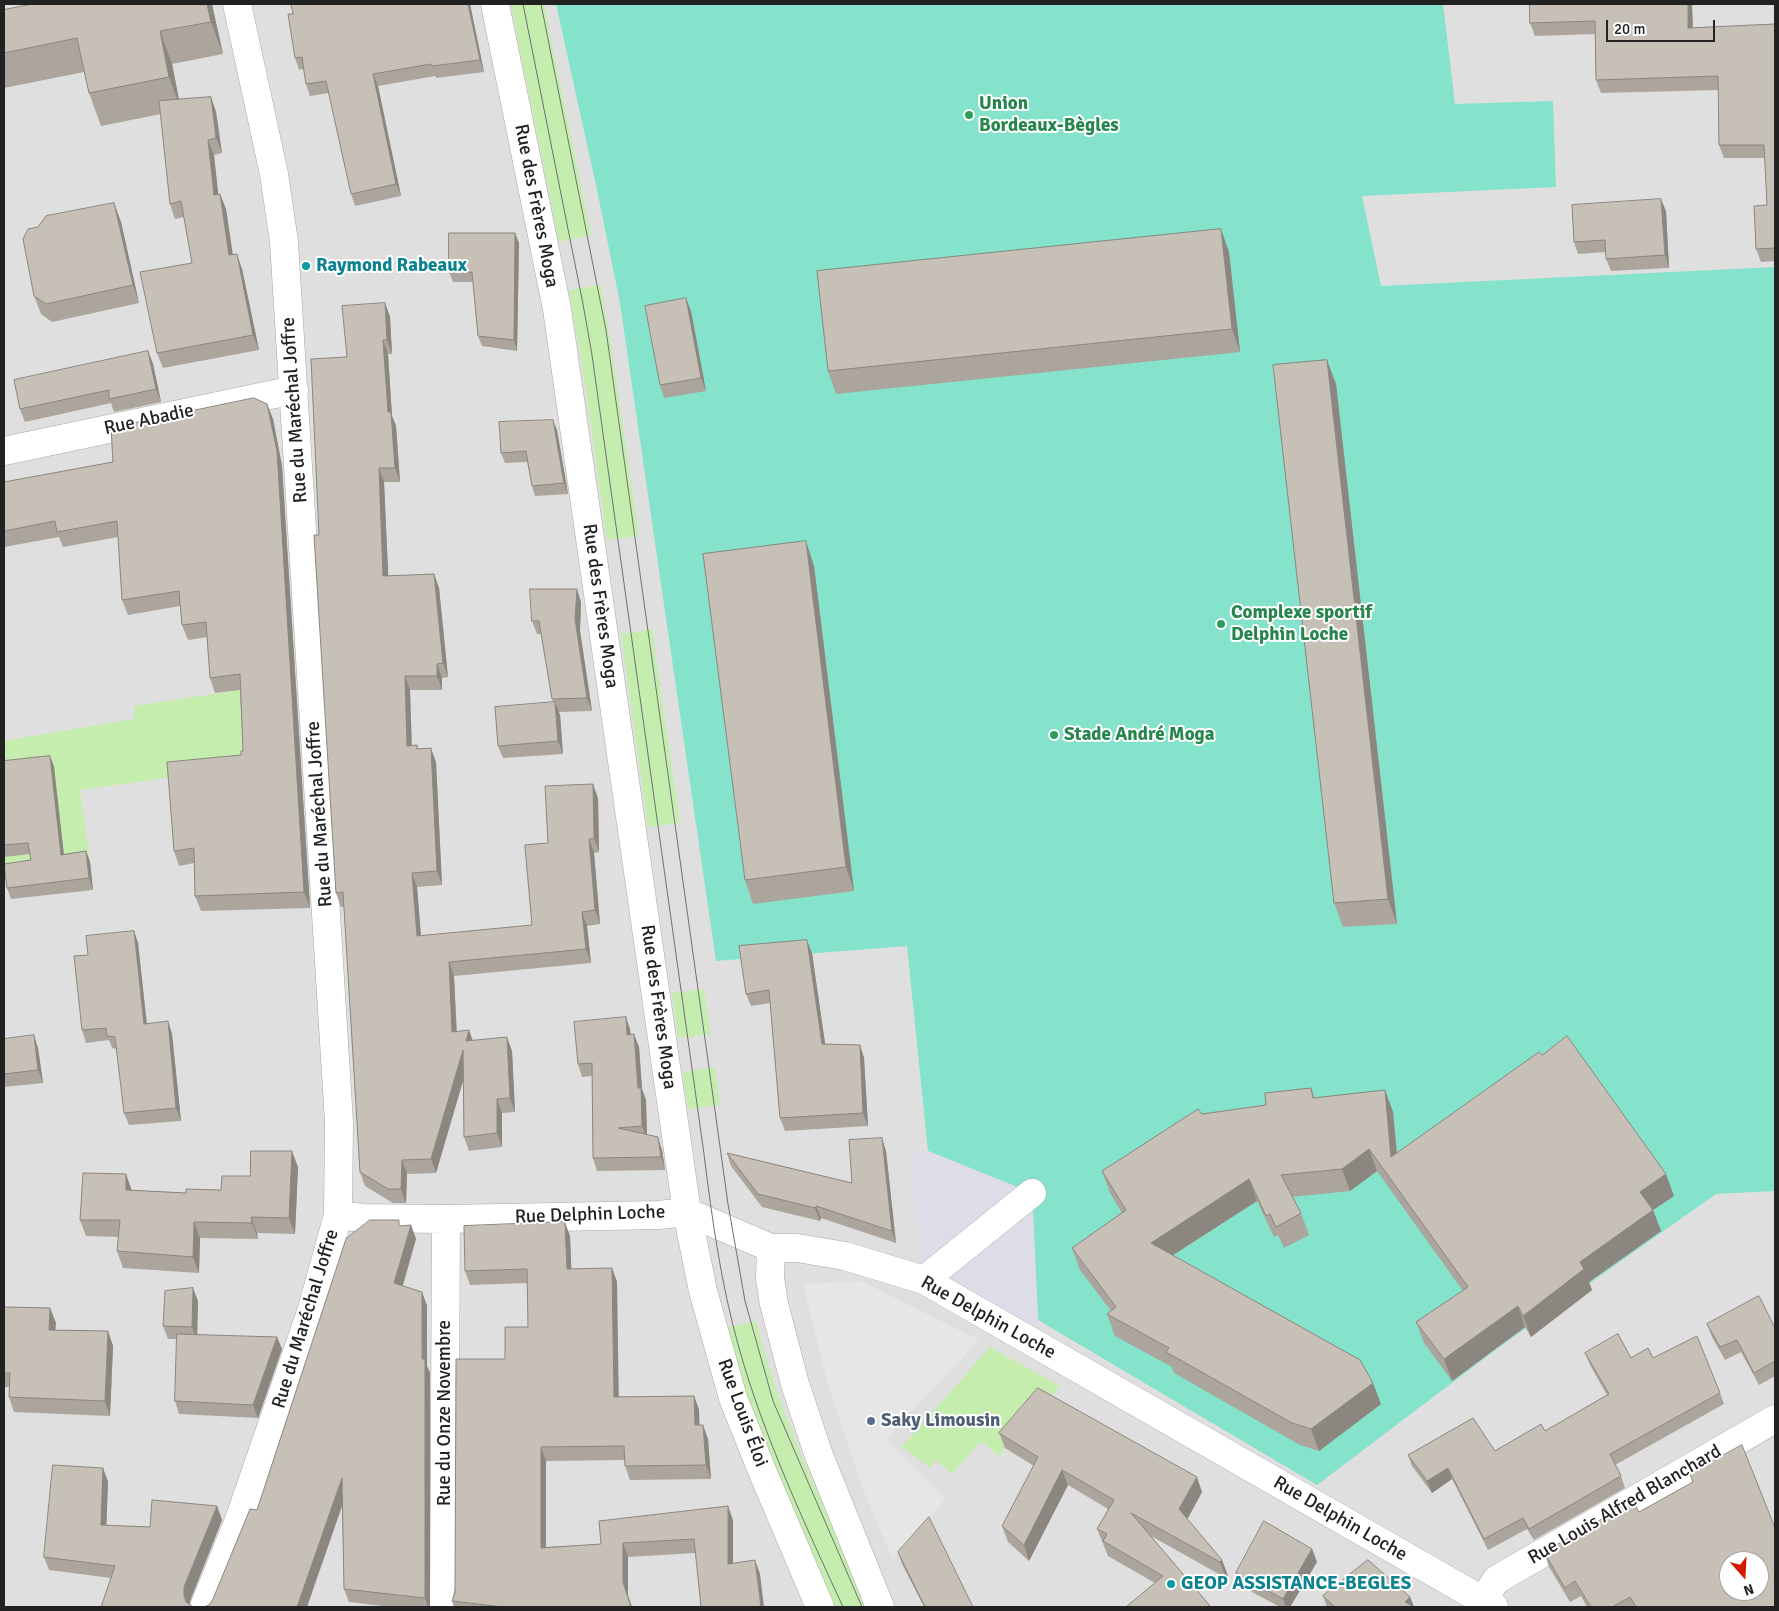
<!DOCTYPE html>
<meta charset="utf-8">
<style>
body{margin:0}
#map{position:relative;width:1779px;height:1611px;overflow:hidden;background:#f2f0e8;font-family:Signika,sans-serif}
canvas{display:block}
.frame{position:absolute;inset:0;border:5px solid #222;pointer-events:none}
.north{position:absolute;left:1719px;top:1551px;width:50px;height:50px;box-sizing:border-box;background:#fff;border:1px solid #a7a7a7;border-radius:50%;rotate:161deg;font-size:14px;font-weight:700;line-height:20px;text-align:center;color:#222}
.north::after{content:'';display:block;margin:auto;width:18px;height:22px;background:#d31a00;clip-path:polygon(50% 0,100% 100%,50% 72%,0 100%)}
.scale{position:absolute;left:1606px;top:20px;width:109px;height:22px;box-sizing:border-box;border:2px solid #222;border-top:0;padding-left:6px;font-size:15px;line-height:18px;white-space:nowrap;color:#222;-webkit-text-stroke:4px #fff;paint-order:stroke}
</style>
<div id="map">
<canvas width="1779" height="1611"></canvas>
<div class="frame"></div>
<div class="north">N</div>
<div class="scale">20 m</div>
</div>
<script>
const g = document.querySelector('canvas').getContext('2d');
g.lineJoin = 'round';
function fillPath(path, color) {
  g.fillStyle = color;
  g.fill(path, 'evenodd');
}
function stroke(path, color, width, dash) {
  g.strokeStyle = color;
  g.lineWidth = width;
  g.lineCap = dash ? 'butt' : 'round';
  g.setLineDash(dash || []);
  g.stroke(path);
}
function drawText(font, color, halo, rows, align = 'center') {
  g.font = font + ' Signika,sans-serif';
  g.lineWidth = 4;
  g.setLineDash([]);
  g.textBaseline = 'middle';
  g.strokeStyle = halo;
  g.fillStyle = color;
  for (const [text, x, y, turn = 0] of rows) {
    g.save();
    g.translate(x, y);
    g.rotate((+turn || 0) * Math.PI / 180);
    g.textAlign = isNaN(turn) ? turn : align;
    if (halo) g.strokeText(text, 0, 0);
    g.fillText(text, 0, 0);
    g.restore();
  }
}
fillPath(new Path2D(`
 M4 4H1775V1607H4ZM1729 1561H1759V1591H1729Z`), '#e0dfdf');
fillPath(new Path2D(`
 M511 4H544L591 235 559 242Z
 M601 285 615 371 639 536 607 540 584 377 569 290Z
 M652 629 680 823 648 827 621 634Z
 M293 682 249 766 80 790 90 862 4 876V741L134 719V706Z
 M704 989 710 1034 678 1038 672 993Z
 M715 1067 720 1105 688 1109 683 1072Z
 M756 1321C781 1421 827 1514 869 1607H834L760 1441 725 1328Z
 M990 1347 1060 1386 998 1456 981 1441 952 1474 936 1460 930 1468 902 1447Z`), '#c5edad');
fillPath(new Path2D(`
 M556 4H1443L1455 104 1553 101 1556 187 1362 196 1381 286 1775 267V1191L1716 1194 1502 1345 1317 1485 1038 1320 1032 1193 928 1151 907 946 716 961 620 303 596 185Z`), '#84e3ca');
fillPath(new Path2D(`
 M861 1281 979 1340 886 1439 946 1498 892 1559 860 1481 828 1385 803 1284Z`), '#e6e6e6');
fillPath(new Path2D(`
 M909 1151H928L1032 1193 1038 1320 1028 1340 924 1280Z`), '#dedce8');
const street = new Path2D(`
 M495 4 557 309 687 1212 703 1291 733 1398 763 1473 820 1607
 M4 451 294 390
 M338 1215 362 1218 446 1219 658 1215 687 1212 771 1248H797L845 1256 924 1280 1494 1607
 M771 1248 770 1278 774 1304 795 1384 818 1453 880 1607
 M924 1280 1032 1193
 M1483 1601 1496 1580 1775 1419
 M204 1607 239 1520 312 1309 338 1215 339 1122 284 242 274 174 237 4
 M444 1607 446 1219`);
stroke(street, '#a9a9a9', 29);
stroke(street, '#fff', 28);
stroke(new Path2D(`
 M523 4 583 304 592 355 704 1154C712 1219 721 1284 739 1348 764 1437 804 1522 843 1607
 M541 4 606 330 728 1204 745 1301 773 1401 862 1607`), '#707070', 1);
fillPath(new Path2D(`
 M32 4H212L223 54 172 64 179 100 211 97 216 112 222 153 214 155 218 194H220L226 209 233 255 242 269 259 350 163 368 157 353 192 263 184 217 175 219 170 204 161 114 101 126 89 93 84 72 4 88V10Z
 M470 4 484 72 436 78 435 76 378 86 401 196 355 206 351 194 329 93 310 96 306 84 303 69 299 70 295 58Z
 M1530 4H1692L1693 28 1775 24V261L1761 262 1756 249 1767 205 1765 158H1724L1719 145 1718 90 1601 93 1596 80 1595 34 1535 36 1530 23Z
 M114 203 121 222 139 303 52 322 41 314 34 296 38 227Z
 M1666 211 1669 268 1611 271 1606 259V252L1578 254 1574 242Z
 M515 233 519 243 517 351 482 346 478 336 473 282H453L449 272Z
 M1229 252 1240 352 836 394 828 371Z
 M385 303 390 317 392 354H388L392 416 396 426 400 482H384L388 576 434 574 439 588 448 677 442 678V690H410L412 745H417L418 749 436 762 442 885 417 887 421 936 532 925 548 843 598 798 599 852 594 853 600 924 587 926 591 963 454 976 457 1031 472 1040 512 1051 515 1112 502 1113V1147L469 1151 464 1137 463 1080 436 1173 407 1174 406 1203H393L365 1186 360 1172 344 907H341L336 893 319 535 347 357Z
 M691 311 706 391 664 398 660 385Z
 M148 351 153 364 161 402 114 412 111 403 25 422 20 409Z
 M1336 384 1397 924 1343 927 1334 903Z
 M267 404 273 419 282 466 310 908 201 911 195 896 194 863 179 866 174 851 243 751 240 690 215 693 210 678 207 637 188 640 182 625 180 606 128 615 122 600 118 537 63 547 59 537 4 547V482L113 462Z
 M557 430 568 494 535 496 532 486 527 462 505 463 501 453Z
 M814 566 854 891 753 904 745 880Z
 M581 602 580 631 592 711 559 712 560 715 563 754 503 758 498 746 553 703 541 634H537L532 621Z
 M50 756 54 767 64 854 86 851 90 862 93 890 11 899 7 888 31 860 30 854 4 857V761Z
 M134 931 138 943 147 1024 168 1021 172 1034 181 1121 129 1125 124 1113 117 1049 112 1048 109 1040 86 1043 82 1030 88 955Z
 M812 953 825 1044 860 1045 864 1058 868 1126 785 1131 780 1118 770 1003 751 1006 746 994Z
 M630 1029 631 1035 639 1047 642 1089 646 1100 647 1134 662 1150 665 1170 597 1171 593 1158 592 1076 582 1077 578 1064Z
 M4 1039 38 1048 43 1083 4 1087Z
 M1311 1088 1315 1098 1385 1090 1393 1112 1397 1153 1674 1196 1653 1210 1661 1231 1589 1282 1592 1290 1531 1337 1525 1327 1452 1381 1424 1343 1416 1322 1463 1291 1377 1171 1350 1191 1292 1197 1301 1213 1309 1235 1284 1248 1278 1235 1274 1237 1257 1201 1173 1255 1381 1404 1319 1451 1300 1445 1174 1373 1172 1367 1115 1336 1107 1314 1111 1311 1080 1270 1072 1248 1122 1213 1110 1193 1102 1171 1202 1114 1266 1105Z
 M886 1151 896 1243 821 1218 820 1221 762 1207 731 1166 727 1153 852 1183Z
 M298 1167 295 1234 257 1233 258 1239 200 1238 199 1273 123 1268 117 1251 119 1237 86 1236 80 1220 132 1190 186 1193 221 1190 250 1176Z
 M411 1225 416 1239 403 1286 422 1292 427 1306V1366L430 1373V1607H391L349 1602 344 1589 342 1505 209 1605 213 1599 257 1510 401 1226Z
 M570 1236 571 1269 612 1268 617 1282 618 1397 694 1396 699 1410V1425L708 1439 711 1479 630 1480 625 1466V1460L546 1461V1547L601 1544 733 1520V1563L760 1574 695 1553 628 1557V1596L632 1607H454L452 1601 505 1359 528 1327V1283L470 1285 465 1271Z
 M198 1301 197 1335 277 1337 282 1349 258 1418 179 1414 175 1401 177 1339H168L163 1326Z
 M4 1307 50 1308 56 1323 55 1330 108 1331 113 1346 110 1416 14 1412 9 1397V1387H4Z
 M1707 1324 1775 1328V1376L1759 1385 1741 1352 1725 1360 1712 1337Z
 M1585 1353 1631 1358H1653L1720 1393 1724 1404 1615 1465 1621 1476 1625 1488 1534 1540 1527 1529 1488 1550 1452 1479 1432 1493 1412 1466 1408 1455 1495 1451 1545 1431 1607 1395 1590 1365Z
 M999 1433 1202 1492 1187 1520 1222 1560 1228 1576 1226 1578 1151 1536 1211 1607 1155 1583 1108 1556 1097 1529 1108 1509 1068 1485 1029 1561 1008 1542 1002 1526 1034 1466 1005 1448Z
 M103 1468 108 1482 106 1525 150 1527 217 1506 222 1520 190 1601 189 1604 111 1578 49 1570 44 1557Z
 M1639 1512 1775 1607H1587L1581 1596 1570 1602 1549 1567 1544 1552Z
 M1312 1549 1317 1562 1290 1607H1280L1241 1586 1236 1573Z
 M898 1552 973 1607H924L902 1564Z
 M1323 1596 1410 1597 1414 1607H1327Z`), '#aba59d');
fillPath(new Path2D(`
 M207 4H212V5L223 54 211 22Z
 M468 4H470L484 72 480 60Z
 M1688 4H1692L1693 41 1688 28Z
 M160 31 172 64 181 110 169 77Z
 M373 74 378 86 401 196 396 184Z
 M211 97 216 112 222 153 216 138Z
 M208 140 214 155 220 210 214 195Z
 M220 194 226 209 235 271 229 255Z
 M1661 199 1666 211 1669 268 1665 255Z
 M114 203 121 222 139 303 133 285Z
 M1221 229 1229 252 1240 352 1232 329Z
 M515 233 519 243 517 351 514 340Z
 M237 254 242 269 259 350 253 335Z
 M686 298 691 311 706 391 701 378Z
 M385 303 390 317 392 354 387 340Z
 M383 340 388 354 392 416 396 426 400 482 395 468 388 412Z
 M148 351 153 364 161 402 156 389Z
 M1327 360 1336 384 1397 924 1388 899Z
 M267 404 273 419 282 466 310 908 304 892Z
 M553 420 557 430 568 494 564 483Z
 M379 468 384 482 389 590 383 576Z
 M806 541 814 566 854 891 846 867Z
 M434 574 439 588 448 677 443 663Z
 M577 589 581 602 580 631 592 711 587 698 575 619Z
 M437 664 442 678V690L437 676Z
 M405 676 410 690 412 760 407 746Z
 M555 702 560 715 563 754 558 741Z
 M431 748 436 762 442 885 437 871Z
 M50 756 54 767 65 866 61 855Z
 M593 784 598 798 599 852 594 838Z
 M589 839 594 853 600 924 595 910Z
 M86 851 90 862 93 890 89 878Z
 M412 873 417 887 422 950 417 936Z
 M582 912 587 926 591 963 586 949Z
 M134 931 138 943 148 1036 144 1024Z
 M807 940 812 953 827 1057 822 1044Z
 M449 962 454 976 457 1046 452 1032Z
 M626 1017 630 1029 631 1047 627 1035Z
 M168 1021 172 1034 181 1121 176 1108Z
 M469 1030 474 1044 466 1041Z
 M634 1034 639 1047 642 1089 646 1100 647 1139 642 1126Z
 M34 1035 38 1048 43 1083 38 1070Z
 M507 1037 512 1051 515 1112 510 1098Z
 M860 1045 864 1058 868 1126 863 1113Z
 M463 1050 468 1064 436 1173 431 1159Z
 M1385 1090 1393 1112 1399 1179 1391 1157Z
 M497 1099 502 1113V1147L497 1133Z
 M658 1137 662 1150 665 1170 661 1157Z
 M882 1138 886 1151 896 1243 892 1231Z
 M1369 1149 1377 1171 1350 1191 1342 1169Z
 M292 1151 298 1167 295 1234 289 1218Z
 M402 1160 407 1174 406 1203 401 1189Z
 M126 1174 132 1191 126 1190Z
 M1666 1174 1674 1196 1653 1210 1661 1231 1589 1282 1592 1290 1531 1337 1523 1316 1580 1262 1640 1192Z
 M1249 1179 1257 1201 1159 1264 1151 1243Z
 M816 1206 821 1218 820 1221 815 1208Z
 M251 1217 257 1233 258 1239 252 1223Z
 M194 1222 200 1238 199 1273 193 1257Z
 M565 1222 570 1236 572 1283 567 1269Z
 M411 1225 416 1239 399 1297 394 1283Z
 M612 1268 617 1282 619 1411 614 1397Z
 M193 1288 198 1301 197 1340 192 1327Z
 M422 1292 427 1306V1366L430 1373V1607H428L425 1598Z
 M1518 1306 1525 1327 1452 1381 1444 1359Z
 M50 1308 56 1323 54 1344 49 1330Z
 M108 1331 113 1346 110 1416 105 1401Z
 M277 1337 282 1349 258 1418 253 1405Z
 M1373 1383 1381 1404 1319 1451 1311 1429Z
 M694 1396 699 1410 700 1439 695 1425Z
 M703 1425 708 1439 711 1479 706 1465Z
 M541 1447 546 1461V1561L541 1548Z
 M103 1468 108 1482 106 1538 101 1525Z
 M1448 1468 1452 1479 1432 1493 1427 1481Z
 M1062 1470 1068 1485 1029 1561 1024 1545Z
 M1197 1477 1202 1492 1184 1525 1179 1509Z
 M342 1478 347 1492 307 1607H297Z
 M217 1506 222 1520 190 1601 189 1607 184 1595V1587Z
 M728 1506 733 1520V1577L728 1564Z
 M623 1543 628 1557V1596L632 1607H631L623 1582Z
 M1312 1549 1317 1562 1290 1607H1286L1283 1599Z
 M755 1560 760 1574 764 1607H761Z
 M1222 1560 1228 1576 1226 1578 1220 1562Z
 M1410 1597 1414 1607 1405 1602Z`), '#8b8680');
const building = new Path2D(`
 M32 4H207L211 22 160 31 169 77 89 93 77 38 4 53V10Z
 M291 4H468L480 60 432 66 431 64 373 74 396 184 351 194 326 81 306 84 302 57 295 58 288 14H293Z
 M1530 4H1688V28L1775 24V248L1756 249 1754 206 1767 205 1764 145H1719L1718 76 1596 80 1595 21 1530 23Z
 M211 97 216 138 208 140 214 195 220 194 229 255 237 254 253 335 157 353 140 272 192 263 181 201 170 204 159 101Z
 M1661 199 1665 255 1606 259 1605 240 1574 242 1572 205Z
 M114 203 133 285 46 304 34 296 23 239 28 229 38 227 46 216Z
 M1221 229 1232 329 828 371 817 271Z
 M449 233H515L514 340 478 336 472 272H449Z
 M686 298 701 378 660 385 645 306Z
 M385 303 387 340H383L388 412H391L395 468H379L383 576 434 574 443 663 437 664V676H405L407 746 417 745V749L431 748 437 871 412 873 417 936 532 925 525 847V845L548 843 545 786 593 784 594 838 589 839 595 910 582 912 586 949 449 962 452 1032 469 1030 466 1041 507 1037 510 1098 497 1099V1133L464 1137 463 1050 431 1159 402 1160 401 1189H388L360 1172 343 892 336 893 314 535H319L311 359 347 357 342 306Z
 M148 351 156 389 109 399V390L20 409 14 380Z
 M1327 360 1388 899 1334 903 1273 365Z
 M254 398 267 404 277 451 304 892 195 896 194 848 174 851 167 762 241 755V751H243L240 674 210 678 206 622 182 625 179 591 122 600 117 521 57 532 55 521 4 531V482L113 462 111 428Z
 M553 420 564 483 532 486 526 451 501 453 499 422Z
 M806 541 846 867 745 880 703 554Z
 M530 589H577L575 619 587 698 552 699 539 621H532Z
 M555 702 558 741 498 746 495 707Z
 M50 756 61 855 86 851 89 878 7 888 4 864 31 860 28 843 4 845V761Z
 M134 931 144 1024 168 1021 176 1108 124 1113 115 1037 107 1036 106 1028 82 1030 74 956 88 955 86 936Z
 M807 940 822 1044 860 1045 863 1113 780 1118 769 990 746 994 739 946Z
 M626 1017 627 1035 634 1034 638 1088H641L642 1126 618 1128 658 1137 661 1157 593 1158 592 1063 578 1064 574 1022Z
 M34 1035 38 1070 4 1074V1039Z
 M1567 1036 1666 1174 1640 1192 1653 1210 1580 1262 1584 1269 1523 1316 1518 1306 1444 1359 1416 1322 1468 1287 1369 1149 1342 1169 1281 1175 1301 1213 1276 1227 1270 1214 1266 1216 1249 1179 1151 1243 1360 1360 1373 1383 1311 1429 1292 1423 1166 1352 1169 1348 1107 1314 1116 1307 1072 1248 1126 1210 1102 1171 1198 1109 1202 1114 1266 1105 1265 1093 1311 1088 1313 1098 1385 1090 1391 1157 1539 1052 1542 1055Z
 M882 1138 892 1231 816 1206 815 1208 758 1194 727 1153 852 1183 849 1140Z
 M251 1151H292L289 1218 251 1217 252 1223 194 1222 193 1257 117 1251 120 1220H80L83 1173 126 1174V1190L186 1193V1189L221 1190 222 1176H250Z
 M370 1220H399V1226L411 1225 394 1283 422 1292V1359H425V1598L344 1589 342 1478 297 1607H204L209 1605 213 1599 250 1509 257 1510 346 1239Z
 M565 1222 567 1269 612 1268 614 1397 694 1396 695 1425H703L706 1465 625 1466 624 1446 541 1447V1548L601 1544 599 1521 728 1506V1564L755 1560 761 1607H701L694 1539 623 1543V1582L631 1607H503L452 1601 455 1593 456 1359H505V1327H528L527 1269 465 1271 464 1226Z
 M193 1288 192 1327 163 1326 165 1291Z
 M1759 1296 1775 1328V1361L1754 1373 1737 1340 1720 1347 1707 1324Z
 M4 1307 50 1308 49 1330 108 1331 105 1401 9 1397 10 1373H4Z
 M177 1334 277 1337 253 1405 175 1401Z
 M1618 1334 1631 1358 1648 1348 1653 1358 1697 1336 1720 1393 1610 1454 1621 1476 1529 1529 1523 1518 1484 1539 1448 1468 1427 1481 1408 1455 1473 1418 1495 1451 1541 1424 1545 1431 1609 1394 1585 1353Z
 M1038 1388 1197 1477 1179 1509 1222 1560 1220 1562 1131 1513 1211 1607H1126L1163 1576 1103 1541 1107 1534 1097 1529 1114 1500 1062 1470 1024 1545 1002 1526 1038 1457 999 1433Z
 M1742 1445 1775 1528V1607H1636L1630 1597 1612 1607H1591L1575 1581 1565 1588 1544 1552 1633 1501 1639 1512 1693 1482 1690 1474ZM1729 1561H1759V1591H1729Z
 M53 1465 103 1468 101 1525 150 1527 152 1500 217 1506 184 1587V1595L186 1602 193 1607H101L115 1566 44 1557Z
 M929 1517 973 1607H925L898 1552Z
 M1264 1521 1312 1549 1283 1599 1236 1573Z
 M1368 1560 1410 1597 1405 1602 1414 1607H1335L1323 1596Z`);
fillPath(building, '#c7c0b7');
stroke(building, '#8b8680', 1);
for (const [x, y, r, color] of [
 [969,115,5,"#2e9e5b"],
 [306,266,5,"#0f9aa8"],
 [1221,624,5,"#2e9e5b"],
 [1054,735,5,"#2e9e5b"],
 [871,1421,5,"#5c6f8a"],
 [1171,1584,5,"#0f9aa8"]
]) {
  const dot = new Path2D();
  dot.arc(x, y, r, 0, 2 * Math.PI);
  g.fillStyle = color;
  g.fill(dot);
  stroke(dot, '#fff', 2);
}
drawText('bold 19px', '#27864d', '#fff', [
 ["Union",979,104],
 ["Bordeaux-Bègles",979,126],
 ["Complexe sportif",1231,613],
 ["Delphin Loche",1231,635],
 ["Stade André Moga",1064,735]
], 'left');
drawText('19px', '#222', '#fff', [
 ["Rue des Frères Moga",536,206,79],
 ["Rue du Maréchal Joffre",295,410,-94],
 ["Rue Abadie",149,420,-12],
 ["Rue des Frères Moga",600,606,82],
 ["Rue du Maréchal Joffre",320,814,-94],
 ["Rue des Frères Moga",658,1007,82],
 ["Rue Delphin Loche",590,1215,-2],
 ["Rue Delphin Loche",988,1318,29],
 ["Rue du Maréchal Joffre",306,1319,-73],
 ["Rue du Onze Novembre",445,1413,-90],
 ["Rue Louis Éloi",742,1413,70],
 ["Rue Louis Alfred Blanchard",1625,1505,-30],
 ["Rue Delphin Loche",1340,1519,30]
]);
drawText('bold 19px', '#0d838f', '#fff', [
 ["Raymond Rabeaux",316,266],
 ["GEOP ASSISTANCE-BEGLES",1181,1584]
], 'left');
drawText('bold 19px', '#4e5e75', '#fff', [
 ["Saky Limousin",881,1421]
], 'left');
</script>
